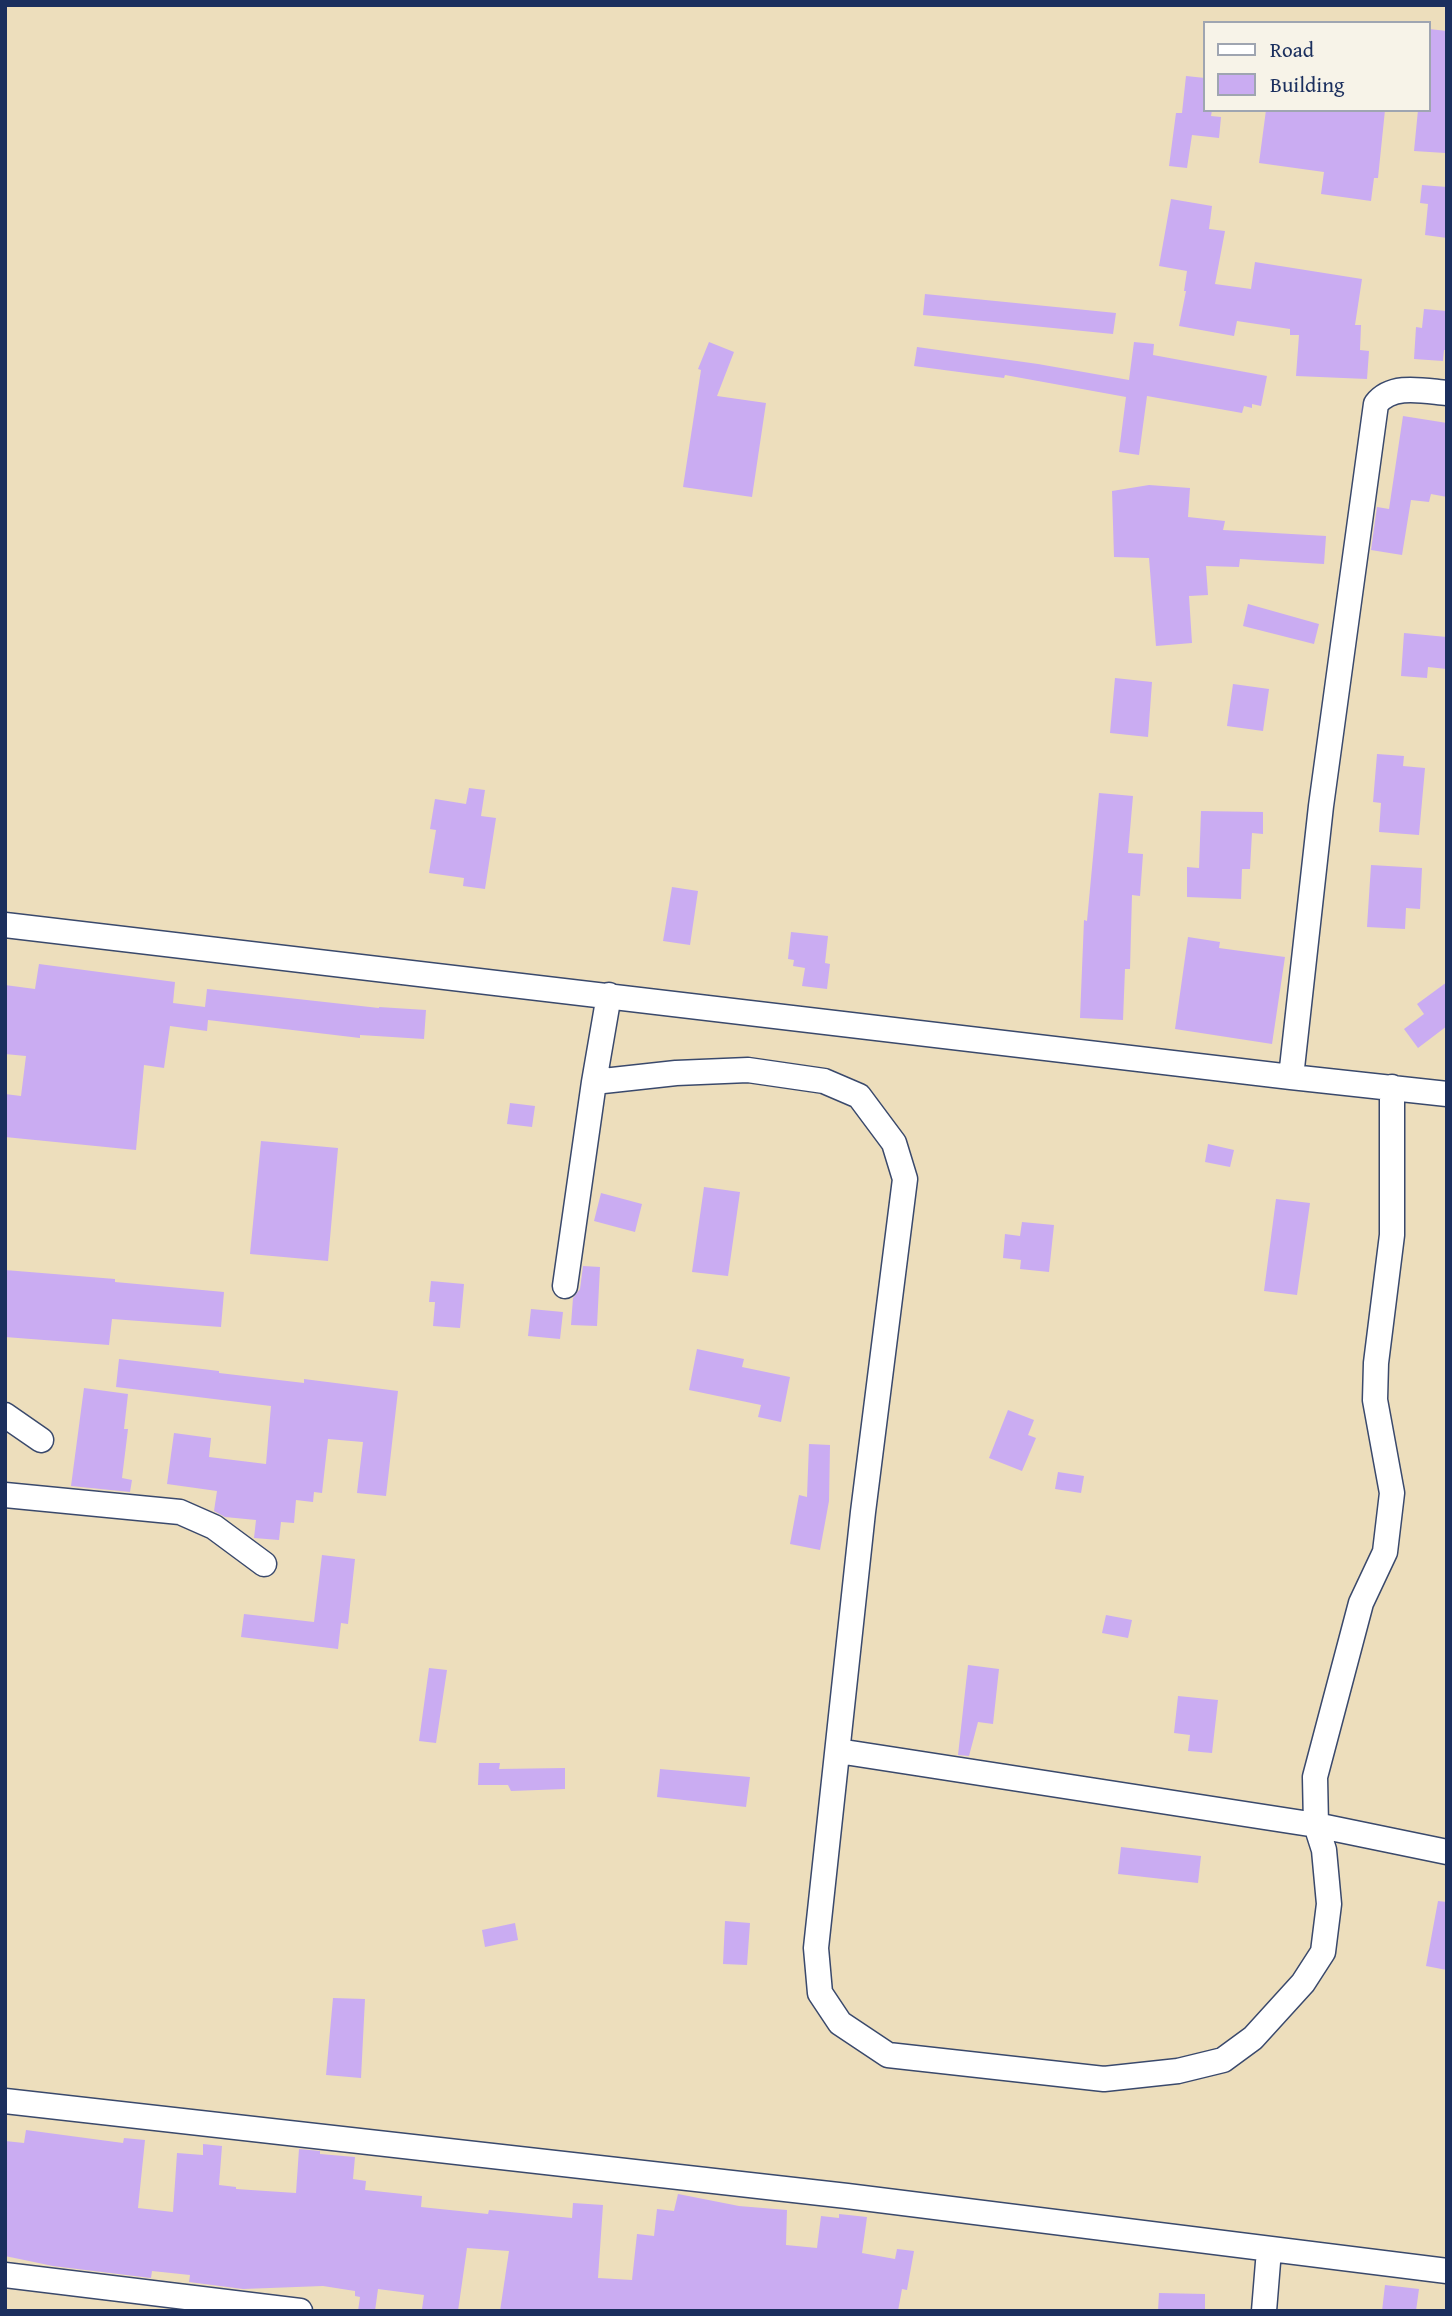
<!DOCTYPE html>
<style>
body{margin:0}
#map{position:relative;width:1452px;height:2316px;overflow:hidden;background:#eddebc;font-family:"Gentium Book Plus",serif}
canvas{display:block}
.frame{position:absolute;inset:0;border:7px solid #1b2f5e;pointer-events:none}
.legend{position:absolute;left:1203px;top:21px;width:228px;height:91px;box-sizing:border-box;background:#f7f3e8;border:2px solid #9fa5b1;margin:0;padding:9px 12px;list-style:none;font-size:21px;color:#1b2f5e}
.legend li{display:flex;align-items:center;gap:14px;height:35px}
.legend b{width:35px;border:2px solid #9fa5b1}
</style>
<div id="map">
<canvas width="1452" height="2316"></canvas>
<div class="frame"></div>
<ul class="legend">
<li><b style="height:9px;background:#fff"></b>Road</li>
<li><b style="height:19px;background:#caacf2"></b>Building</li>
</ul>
</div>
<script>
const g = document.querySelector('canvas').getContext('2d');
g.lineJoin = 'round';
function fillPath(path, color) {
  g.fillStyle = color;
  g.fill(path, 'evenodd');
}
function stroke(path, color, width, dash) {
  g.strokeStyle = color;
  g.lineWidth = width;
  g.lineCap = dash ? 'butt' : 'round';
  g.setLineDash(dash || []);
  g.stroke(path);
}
fillPath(new Path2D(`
 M1429 29 1447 31V133L1445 153 1414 151 1418 110H1429Z
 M1186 76 1205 78V110H1212L1211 116 1221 117 1219 138 1192 135 1187 168 1169 166 1176 113H1182Z
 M1266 110H1385L1378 178H1374L1371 201 1321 194 1324 172 1259 163Z
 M1422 185 1447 187V238L1425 235 1428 204 1420 203Z
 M1171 199 1212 206 1209 229 1225 231 1215 284 1251 289 1255 262 1362 279 1355 325H1361L1360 350 1369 351 1367 379 1296 376 1299 335H1290V329L1237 321 1234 336 1179 326 1186 291H1184L1187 271 1159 266Z
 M925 294 1116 313 1113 334 923 315Z
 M1424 309 1447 311V350H1444L1443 361 1414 359 1416 327 1422 328Z
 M709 342 734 352 717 396 766 403 752 497 683 487 701 370 698 369Z
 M1134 342 1154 344 1153 355 1267 376 1261 406 1252 404V408L1244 406 1242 413 1147 396 1139 455 1119 452 1126 397 1005 375 1004 378 914 366 917 347 1038 364 1129 380Z
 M1403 416 1447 423V497L1431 494 1429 502 1411 500 1402 555 1371 550 1377 507 1389 509Z
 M1149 485 1190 488 1188 517 1225 521 1223 530 1326 536 1324 564 1240 559 1239 567 1206 566 1208 595 1189 596 1192 643 1156 646 1149 558 1114 557 1112 491Z
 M1248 604 1319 624 1314 644 1243 626Z
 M1404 633 1447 637V669L1428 667 1427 678 1401 676Z
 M1115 678 1152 682 1148 737 1110 733Z
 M1233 684 1269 689 1263 731 1227 726Z
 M1377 754 1404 756 1403 766 1425 768 1419 835 1379 832 1381 803 1373 802Z
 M469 788 485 790 481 816 496 818 485 889 463 886 464 878 429 873 436 830 430 829 435 799 466 804Z
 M1099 793 1133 796 1128 853 1143 854 1140 896 1132 895 1130 969H1125L1123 1020 1080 1018 1084 920 1087 921Z
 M1201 811 1263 812V834L1252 833 1250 869H1242L1241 899 1187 897V867L1199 868Z
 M1371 865 1422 868 1420 909 1406 908 1405 929 1367 927Z
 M672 887 698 891 690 945 663 941Z
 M791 932 828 936 825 963 830 964 827 989 802 986 805 968 793 966 794 960 788 959Z
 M1188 937 1220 942 1219 948 1285 957 1272 1044 1175 1029Z
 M39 964 175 982 173 1003 205 1007 207 989 379 1008V1007L426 1010 424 1039 360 1035V1038L208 1020 207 1031 170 1026 164 1068 144 1065 136 1150 5 1137V1094L21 1096 26 1056 5 1054V985L35 989Z
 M1447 982V1026L1418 1048 1404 1029 1424 1014 1417 1004Z
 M510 1103 535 1106 532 1127 507 1124Z
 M261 1141 338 1148 328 1261 250 1254Z
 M1208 1144 1234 1150 1230 1167 1205 1162Z
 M704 1187 740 1192 728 1276 692 1272Z
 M601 1193 642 1204 635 1232 594 1221Z
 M1276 1199 1310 1203 1297 1295 1264 1291Z
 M1022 1222 1054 1225 1049 1272 1020 1269 1021 1260 1003 1258 1005 1234 1020 1236Z
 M583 1266 600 1267 597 1326 571 1325 573 1298 580 1289Z
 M5 1270 115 1279V1282L224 1292 221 1327 112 1319 109 1345 5 1337Z
 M431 1281 464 1284 460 1328 433 1326 435 1302H429Z
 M531 1309 563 1312 560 1339 528 1336Z
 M697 1349 744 1359 742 1367 790 1377 781 1422 758 1417 761 1405 689 1390Z
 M119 1359 219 1371V1373L304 1383V1379L398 1391 386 1496 357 1493 363 1442 328 1439 322 1493 314 1492 313 1502 296 1500 294 1523 281 1522 279 1540 254 1538 256 1520 225 1517 214 1511 217 1491 167 1484 174 1433 211 1438 209 1457 266 1464 271 1406 116 1387Z
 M84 1388 128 1394 124 1429H128L122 1478 132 1480 130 1492 71 1486Z
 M1008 1410 1034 1420 1028 1435 1036 1438 1022 1471 989 1458Z
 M809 1444 830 1445 829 1501 820 1550 790 1544 799 1495 807 1497Z
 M1058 1472 1084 1476 1081 1493 1055 1489Z
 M322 1555 355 1559 348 1624 341 1623 338 1649 241 1637 244 1614 314 1622Z
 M1106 1615 1132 1620 1128 1638 1102 1633Z
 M968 1665 999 1669 993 1724 978 1722 969 1756 958 1755Z
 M429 1668 447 1670 436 1743 419 1741Z
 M1178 1696 1218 1700 1212 1753 1188 1751 1190 1735 1174 1733Z
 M479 1763H500L499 1769 565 1768V1789L511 1791 508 1785H478Z
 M660 1769 750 1777 746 1807 657 1797Z
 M1121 1847 1201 1856 1198 1883 1118 1874Z
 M1438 1901 1447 1902V1970L1426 1966Z
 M725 1921 750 1923 747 1965 723 1964Z
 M515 1923 518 1940 485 1947 482 1930Z
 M333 1998 365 1999 361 2078 326 2075Z
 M26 2130 123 2143 124 2138 145 2140 138 2208 173 2212 177 2153 203 2155V2144L222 2146 219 2185 236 2187V2189L296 2193 299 2149 320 2151V2154L355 2157 353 2179 366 2181 365 2190 422 2196 421 2207 488 2214 489 2210 572 2218 573 2203 603 2205 598 2278 632 2280 637 2234 654 2236 657 2209 674 2211 678 2194 739 2206 787 2210 786 2245 817 2248 821 2216 839 2218V2214L867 2217 862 2253 895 2259 897 2249 914 2251 907 2290 902 2289 898 2311H500L509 2251 467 2248 458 2311 422 2309 424 2295 378 2289 375 2311H358L360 2297 355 2296V2291L323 2286 243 2289 189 2282 190 2275 152 2271 151 2278 53 2266 5 2256V2141L24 2143Z
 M1385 2285 1419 2289 1416 2311H1382Z
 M1159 2293 1205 2294V2311H1158Z`), '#caacf2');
const minor = new Path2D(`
 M5 925 1291 1077 1447 1094
 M1291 1077 1321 806 1376 404C1392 383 1424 391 1447 393
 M594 1082 676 1073 748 1070 824 1081 859 1096 894 1143 905 1179 863 1512 816 1948 820 1993 840 2023 888 2055 1104 2079 1178 2071 1223 2060 1253 2038 1303 1983 1323 1952 1329 1904 1324 1850 1316 1825 1315 1777 1361 1603 1385 1552 1392 1493 1375 1400 1376 1363 1392 1235V1087
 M565 1286 594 1082 609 995
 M5 1415 41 1440
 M5 1495 180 1512 214 1527 264 1564
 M838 1751 1316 1825 1447 1852
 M5 2101 847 2196 1447 2271
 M5 2275 300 2311
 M1264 2311 1269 2250`);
stroke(minor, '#3a496c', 27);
stroke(minor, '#fff', 24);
</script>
